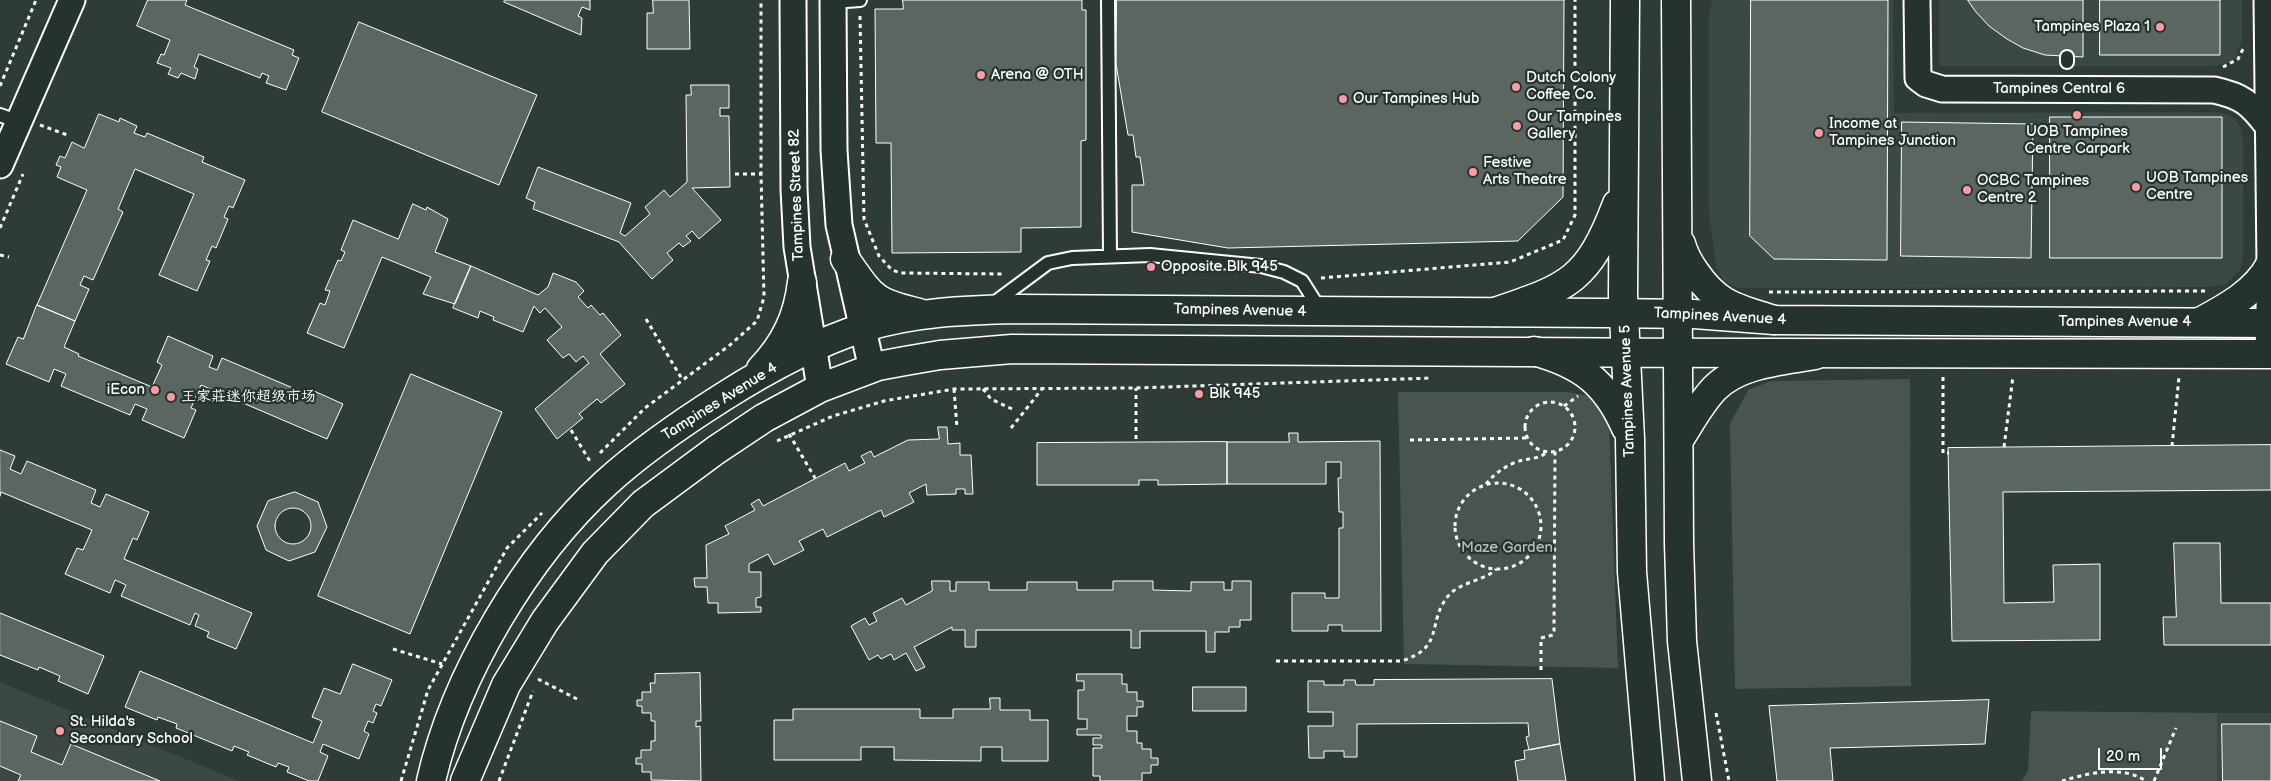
<!DOCTYPE html>
<meta charset="utf-8">
<style>
body{margin:0}
#map{position:relative;width:2271px;height:781px;overflow:hidden;background:#2f3b35;font-family:"Balsamiq Sans",sans-serif}
canvas{display:block}
.scale{position:absolute;left:2098px;top:748px;width:64px;height:22px;box-sizing:border-box;border:2px solid #fff;border-top:0;padding-left:6px;font-size:15px;line-height:18px;white-space:nowrap;color:#fff;-webkit-text-stroke:4px #26332d;paint-order:stroke}
</style>
<div id="map">
<canvas width="2271" height="781"></canvas>
<div class="scale">20 m</div>
</div>
<script>
const g = document.querySelector('canvas').getContext('2d');
g.lineJoin = 'round';
function fillPath(path, color) {
  g.fillStyle = color;
  g.fill(path, 'evenodd');
}
function stroke(path, color, width, dash) {
  g.strokeStyle = color;
  g.lineWidth = width;
  g.lineCap = dash ? 'butt' : 'round';
  g.setLineDash(dash || []);
  g.stroke(path);
}
function drawText(font, color, halo, rows, align = 'center') {
  g.font = font + ' "Balsamiq Sans","LXGW WenKai TC",sans-serif';
  g.lineWidth = 4.5;
  g.setLineDash([]);
  g.textBaseline = 'middle';
  g.strokeStyle = halo;
  g.fillStyle = color;
  for (const [text, x, y, turn = 0] of rows) {
    g.save();
    g.translate(x, y);
    g.rotate((+turn || 0) * Math.PI / 180);
    g.textAlign = isNaN(turn) ? turn : align;
    if (halo) g.strokeText(text, 0, 0);
    g.fillText(text, 0, 0);
    g.restore();
  }
}
fillPath(new Path2D(`
 M1712 0H1893L1894 113 2217 112 2228 114 2236 120 2241 129 2243 138V259L2240 270 2226 284 2211 287 1738 288 1725 282 1716 267 1709 213V17Z
 M1939 0H2242V40L2236 57 2228 63 2215 66H1942L1939 64Z
 M0 682 239 781H0Z
 M2217 713H2271V781H2217Z`), '#3c4842');
fillPath(new Path2D(`
 M1910 379 1911 686 1735 689 1730 424 1748 390 1771 381Z
 M1398 392H1565C1593 395 1597 397 1609 423L1618 668 1404 664Z
 M2031 711 2217 713V781H2022L2028 771Z`), '#4a544f');
const building = new Path2D(`
 M148 0H187L185 5 294 50 292 55 299 58 286 90 266 83 269 76 262 73 260 78 199 54 194 67 198 69 195 79 181 73 178 78 168 74 171 68 157 63 161 54 164 55 170 40 137 26Z
 M505 0H590V10L582 7 578 16 582 18 581 35 504 2Z
 M653 0H689L690 49H647V13H653Z
 M903 0H1082V10H1086V140L1081 141V227L1021 228V252L892 253 891 143H876L875 9H903Z
 M1117 0H1564L1563 197 1518 241 1228 248 1132 232V185H1144L1140 157H1136L1133 135H1128L1116 64Z
 M1751 0H1888L1887 260 1774 259 1750 236Z
 M1968 0H2083V57L2045 55 2023 48 2007 39 1989 26 1976 12Z
 M2100 0H2220V55H2100Z
 M359 22 537 95 499 185 322 112Z
 M691 85H729V108H720V116H729L730 187 692 188 721 220 699 239 692 231 686 236 691 241 683 247 679 243 667 253 673 260 652 279 619 242 533 209 535 202 526 198 538 167 631 203 620 233 625 236 650 214 645 207 664 190 670 197 687 182 686 95H691Z
 M99 114 119 122 120 118 137 126 134 133 145 137 147 133 204 157 202 162 245 180 233 208 229 206 224 217 228 219 216 248 212 246 206 260 210 261 197 291 159 275 194 194 135 169 118 209 123 212 93 280 84 276 80 285 89 289 75 321 37 305 87 190 57 177 61 167 56 165 60 156 65 158 72 142 84 148Z
 M2050 117H2222V258H2050Z
 M1902 122 2033 124 2031 258 1901 256Z
 M413 204 426 210 427 207 448 219 435 252 471 266 455 304 423 294 431 277 382 257 344 348 307 333 320 303 325 305 330 291 325 290 338 260 341 261 345 252 341 250 353 220 398 239Z
 M471 266 538 295 548 287 553 273 576 282 584 291 578 297 588 308 591 305 600 315 603 313 621 335 600 354 625 384 601 403 597 399 579 414 583 418 557 439 535 409 589 363 583 356 576 362 569 354 563 358 547 340 562 327 545 308 540 313 534 306 523 332 493 320 494 317 480 311 478 318 453 308Z
 M37 305 75 321 64 347 79 354 78 356 152 387 162 365 157 362 168 336 213 356 209 367 217 370 222 358 293 388 288 400 292 402 297 389 311 395 314 391 343 404 327 439 201 385 191 408 196 410 184 438 142 420 147 409 135 404 130 415 61 386 66 374 54 369 49 382 6 364 18 337 23 339Z
 M411 374 502 412 410 634 318 596Z
 M938 427H947L948 444 960 443V455H971L973 494H965V489H956V494L927 495 926 484 909 493 914 502 884 517 881 510 827 537 823 529 799 541 804 550 774 565 768 554 749 564V572H761V597L756 598V607H761V612L718 613V603H708L707 587H695L694 578H707L706 545 729 534 725 526 755 510 751 504 759 499 763 506 845 463 849 471 865 463 861 456 871 451 874 457 908 440 939 439Z
 M1289 433H1298V442L1380 441 1381 631H1342V625H1328V631H1292V593H1325V598H1339V528H1343V512H1339L1338 478H1341V462H1326V484H1227V442H1289Z
 M1227 442V484L1158 485V480H1139V485H1037V443Z
 M2271 445V490L2003 492 2004 603 2054 602 2053 565 2100 564V640L1952 641 1948 448Z
 M0 450 15 456 10 469 21 474 27 461 96 490 91 503 100 507 106 494 149 512 137 540 133 538 124 559 252 613 236 649 207 637 209 632 195 626 199 615 195 613 190 625 121 596 126 585 115 580 110 593 65 574 77 548 83 550 92 530 1 492 0 496Z
 M295 492 318 502 327 527 315 552 289 561 266 550 257 526 268 501Z
 M275 526a18 18 0 1 1 36 0a18 18 0 1 1-36 0Z
 M2174 543H2220L2221 603H2271V645H2164L2163 617H2176Z
 M932 581H950V591H956V582H989V590H1027V582H1077V590H1113V581H1153V590L1191 591V582H1224V590H1232V581H1251V620H1240V627H1229V632H1215V652H1206V631H1140V648H1131V630H976V647H965V630H952V627L914 647 925 667 916 671 906 653 894 660 891 654 881 659 878 655 869 660 851 626 865 618 869 625 877 621 873 613 902 598 906 605 932 591Z
 M0 613 104 656 88 694 58 681 60 676 39 667 38 670 0 655Z
 M353 664 392 680 381 706 376 704 373 711 377 713 373 723 368 721 364 731 369 734 359 759 323 744 320 752 328 756 318 781H309L287 772 289 767 278 763 276 767 247 755 249 752 234 746 232 751 176 728 177 724 158 717 157 720 125 707 140 671 313 743 322 721 312 717 324 688 340 694Z
 M700 673 701 721H696V727L700 726 701 781 651 780V772H642V764H636V758H641V750H651V741H655V721H651V713H642V706H637V700H642V692H651L650 683H655V674Z
 M1077 674H1122V684H1127V692H1137V701H1143V707H1137V716H1127V731H1137V743H1142V749H1151V758H1158V765H1151V773H1142V781H1100V776H1093V748H1102V745H1093V738H1101V735H1077V729H1087V719H1078V690H1084V681H1077Z
 M1552 679 1560 744 1529 750 1526 737 1529 736 1528 723 1357 724V757H1344V751H1324V758H1309L1308 726H1333V712H1308V681H1324V685H1344V680H1355L1356 685H1374V680Z
 M1193 687H1246V711H1193Z
 M990 698H1000V710H1030V720H1048V761H1002V747H981V761L894 760V747H861V760H774V720H793V709H920V718H953V709H990Z
 M1989 700 1985 744 1830 748 1833 781H1777L1769 706Z
 M0 721 37 736 31 752 62 765 71 744 160 781H18L21 775 0 766Z
 M2222 724H2271V781H2223Z
 M1560 744 1566 781H1518L1515 761 1525 759 1524 751Z`);
fillPath(building, '#5b6661');
stroke(building, '#fff', 1);
const service = new Path2D(`
 M1108 0 1110 255
 M833 2 860 0
 M2067 57V62
 M0 115 19 122
 M990 306 1048 263 1072 258 1150 255 1261 266 1284 272 1302 281 1321 311`);
const minor = new Path2D(`
 M793 0 794 189 797 247 820 388
 M833 0 834 150 839 225 872 369
 M1917 0 1918 78 1926 84 1942 89 2214 90C2242 96 2250 103 2267 125
 M2267 0 2270 265 2268 354
 M0 165 72 0`);
const secondary = new Path2D(`
 M845 259C873 298 872 302 919 313
 M2200 322C2226 308 2256 292 2270 265
 M761 369C785 344 798 317 802 282
 M431 781C455 676 526 556 606 483 642 450 682 423 723 397 767 369 813 344 862 328 912 312 966 310 1019 309L1603 313 1694 314 1774 320 2271 323
 M465 781 506 685 545 621 595 553 643 504 716 450 764 418 820 388 878 366 905 361 940 355 1012 349C1432 351 1851 355 2271 354`);
const primary = new Path2D(`
 M1625 0 1623 295 1630 439 1632 572 1650 781
 M1676 0 1679 543 1682 641 1697 781
 M1681 244C1684 255 1688 262 1695 272 1718 306 1737 308 1774 320
 M1495 312C1570 287 1588 280 1617 204
 M1534 351C1581 364 1606 382 1626 428
 M1679 440C1690 423 1700 404 1714 389 1739 363 1782 361 1815 355`);
stroke(service, '#fff', 16);
stroke(minor, '#fff', 29);
stroke(secondary, '#fff', 31);
stroke(primary, '#fff', 31);
stroke(new Path2D(`
 M860 16 864 219 879 256 892 270 901 273 1003 274
 M2223 67 2238 59 2243 49
 M0 86 36 0
 M40 125 70 136
 M735 174H761
 M0 228 23 174
 M0 255 9 257
 M1321 278 1510 262 1563 240 1575 215V0
 M1769 292 2205 291
 M646 319 682 379
 M1943 377V453H1949
 M954 389 957 428
 M983 389 991 399 1012 409
 M1525 427a25 25 0 1 1 50 0a25 25 0 1 1-50 0Z
 M1564 406 1578 396
 M1011 428 1042 389
 M571 430 591 463
 M789 434 815 478
 M1136 439V388
 M1410 440 1528 438
 M777 441 833 416 884 401 954 389 1136 388 1432 378
 M2172 446 2179 377
 M2004 447 2013 376
 M600 453 645 408 730 345 757 321 764 297 761 174V0
 M1455 526a43 43 0 1 1 86 0a43 43 0 1 1-86 0Z
 M1486 484C1494 474 1504 467 1516 462 1527 458 1538 460 1547 452
 M393 649 442 664
 M1276 661H1401C1446 648 1426 621 1449 595 1460 582 1489 579 1496 569
 M1541 670V638L1553 635 1554 631 1555 451
 M538 679 577 699
 M1716 713 1729 781
 M401 781 428 690 507 548 542 513
 M499 781 533 691
 M2062 781C2088 773 2122 765 2146 781
 M2154 781 2176 728`), '#fff', 3, [4, 4]);
stroke(service, '#26332d', 12);
stroke(minor, '#26332d', 25);
stroke(secondary, '#26332d', 28);
stroke(primary, '#26332d', 28);
for (const [x, y, r, color] of [
 [2160,27,5,"#ff9aa2"],
 [981,75,5,"#ff9aa2"],
 [1516,87,5,"#ff9aa2"],
 [1343,99,5,"#ff9aa2"],
 [2077,115,5,"#ff9aa2"],
 [1517,126,5,"#ff9aa2"],
 [1819,133,5,"#ff9aa2"],
 [1473,172,5,"#ff9aa2"],
 [2136,187,5,"#ff9aa2"],
 [1967,190,5,"#ff9aa2"],
 [1151,267,5,"#ff9aa2"],
 [155,390,5,"#ff9aa2"],
 [1199,394,5,"#ff9aa2"],
 [171,397,5,"#ff9aa2"],
 [60,731,5,"#ff9aa2"]
]) {
  const dot = new Path2D();
  dot.arc(x, y, r, 0, 2 * Math.PI);
  g.fillStyle = color;
  g.fill(dot);
  stroke(dot, '#26332d', 2);
}
drawText('15px', '#fff', '#26332d', [
 ["Tampines Plaza 1",2150,27,"right"],
 ["Arena @ OTH",991,75],
 ["Dutch Colony",1526,78],
 ["Coffee Co.",1526,95],
 ["Our Tampines Hub",1353,99],
 ["Our Tampines",1527,117],
 ["Gallery",1527,134],
 ["Income at",1829,124],
 ["Tampines Junction",1829,141],
 ["UOB Tampines",2077,132,"center"],
 ["Centre Carpark",2077,149,"center"],
 ["Festive",1483,163],
 ["Arts Theatre",1483,180],
 ["UOB Tampines",2146,178],
 ["Centre",2146,195],
 ["OCBC Tampines",1977,181],
 ["Centre 2",1977,198],
 ["Opposite Blk 945",1161,267],
 ["iEcon",145,390,"right"],
 ["Blk 945",1209,394],
 ["王家莊迷你超级市场",181,397],
 ["St. Hilda's",70,722],
 ["Secondary School",70,739]
], 'left');
drawText('15px', '#fff', '#26332d', [
 ["Tampines Central 6",2059,89],
 ["Tampines Street 82",797,195,-92],
 ["Tampines Avenue 4",1240,311,1],
 ["Tampines Avenue 4",1720,317,3],
 ["Tampines Avenue 4",2125,322],
 ["Tampines Avenue 5",1628,391,-92],
 ["Tampines Avenue 4",720,402,-32]
]);
drawText('15px', '#b7bbb9', '#26332d', [
 ["Maze Garden",1507,548]
]);
</script>
